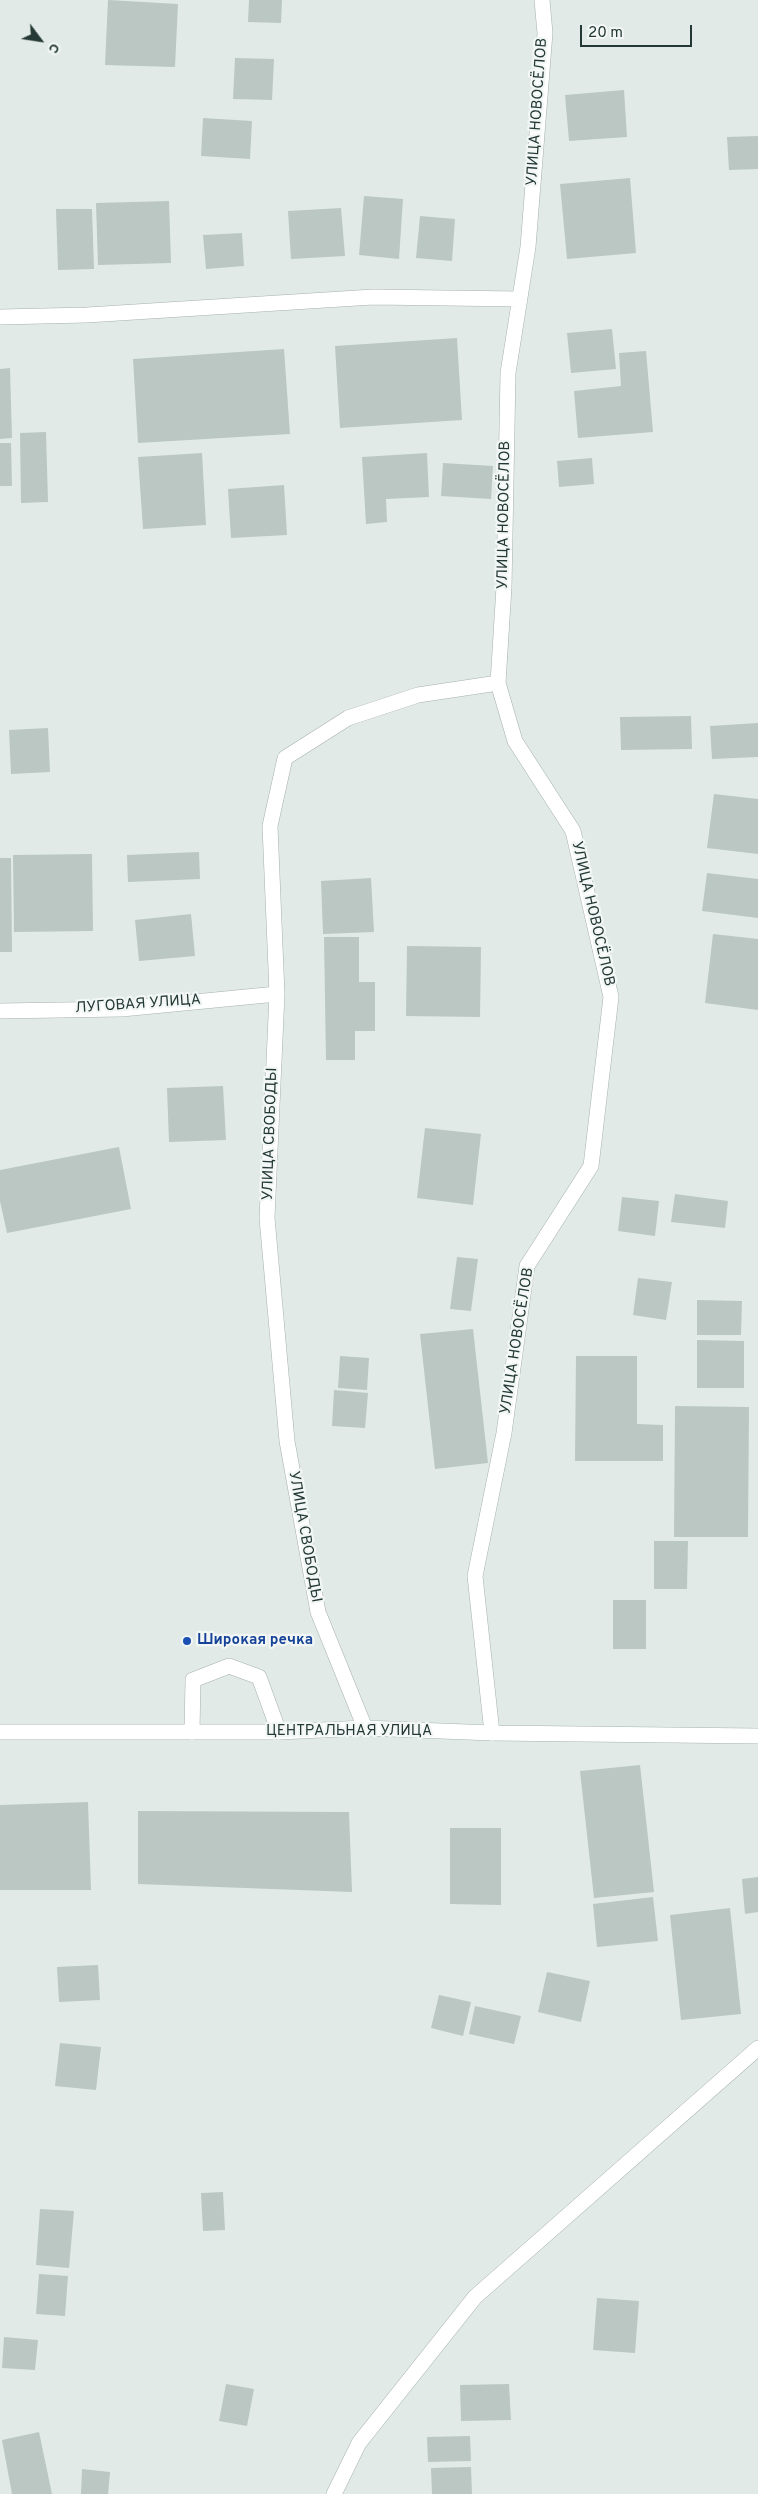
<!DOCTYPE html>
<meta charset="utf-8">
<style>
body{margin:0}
#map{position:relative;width:758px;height:2494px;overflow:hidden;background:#e2eae7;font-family:Overpass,sans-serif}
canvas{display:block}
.north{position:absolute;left:15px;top:15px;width:50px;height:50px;-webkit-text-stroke:4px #f2f7f5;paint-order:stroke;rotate:121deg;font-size:14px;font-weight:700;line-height:20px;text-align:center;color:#243935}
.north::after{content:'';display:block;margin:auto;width:18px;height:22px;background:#243935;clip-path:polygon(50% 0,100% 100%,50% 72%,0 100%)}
.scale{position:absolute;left:580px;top:25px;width:112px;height:22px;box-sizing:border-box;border:2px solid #243935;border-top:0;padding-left:6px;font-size:15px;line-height:18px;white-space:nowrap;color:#243935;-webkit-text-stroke:4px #f2f7f5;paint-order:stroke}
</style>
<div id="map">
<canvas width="758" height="2494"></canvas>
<div class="north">С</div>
<div class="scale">20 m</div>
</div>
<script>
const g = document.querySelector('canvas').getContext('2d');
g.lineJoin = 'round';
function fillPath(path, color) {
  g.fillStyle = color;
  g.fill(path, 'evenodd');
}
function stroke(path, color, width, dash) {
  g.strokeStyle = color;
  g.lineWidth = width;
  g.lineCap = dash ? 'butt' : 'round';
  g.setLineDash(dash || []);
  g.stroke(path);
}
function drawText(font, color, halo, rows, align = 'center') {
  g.font = font + ' Overpass,sans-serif';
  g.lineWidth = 4.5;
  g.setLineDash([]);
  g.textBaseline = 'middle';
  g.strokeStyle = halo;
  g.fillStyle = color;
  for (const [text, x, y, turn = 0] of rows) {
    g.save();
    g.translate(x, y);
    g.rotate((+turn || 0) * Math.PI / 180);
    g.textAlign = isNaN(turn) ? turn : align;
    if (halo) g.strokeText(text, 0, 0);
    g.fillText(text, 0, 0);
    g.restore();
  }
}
fillPath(new Path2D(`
 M108 0 178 4 175 67 105 65Z
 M249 0H282L281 23 248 22Z
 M235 58 274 59 272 100 233 99Z
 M624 90 627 137 569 141 565 95Z
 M203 118 252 121 250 159 201 156Z
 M758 136V169L729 170 727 137Z
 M630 178 636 253 567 259 560 184Z
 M364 196 403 199 399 259 359 255Z
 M169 201 171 263 98 265 96 203Z
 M341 208 345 256 291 259 288 211Z
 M56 209H92L94 269 58 270Z
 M420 216 455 219 452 261 416 258Z
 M242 233 244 266 206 269 203 235Z
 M612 329 616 369 571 373 567 333Z
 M457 338 462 420 340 428 335 346Z
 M284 349 290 434 138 443 133 359Z
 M646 351 653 432 578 438 574 391 621 386 619 353Z
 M10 368 12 438 0 439V369Z
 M46 432 48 502 21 503 20 433Z
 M0 443H11L12 486H0Z
 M202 453 206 525 143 529 138 457Z
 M427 453 429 497 386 499 387 522 366 524 362 457Z
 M592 458 594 484 559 487 557 461Z
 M443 463 493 466 491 499 441 496Z
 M284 485 287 535 231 538 228 489Z
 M691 716 692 749 621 750 620 717Z
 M758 723V757L712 759 710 726Z
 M48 728 50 772 11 774 9 730Z
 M714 794 758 799V854L707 848Z
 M199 852 200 879 128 882 127 855Z
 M92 854 93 931 14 932 13 855Z
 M0 858H11L12 952H0Z
 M707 873 758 879V918L702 911Z
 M371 878 374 932 323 934 321 881Z
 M191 914 195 956 139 961 135 920Z
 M713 934 758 939V1010L705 1003Z
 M324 937H359V982H375V1031H355V1060H326Z
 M407 946 481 947 480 1017 406 1016Z
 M223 1086 226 1140 169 1142 167 1088Z
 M425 1128 481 1134 473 1205 417 1198Z
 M119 1147 131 1209 7 1233 0 1201V1170Z
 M675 1194 728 1201 725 1228 671 1222Z
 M622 1197 659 1201 655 1236 618 1231Z
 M457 1257 478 1259 471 1311 450 1309Z
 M638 1278 672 1282 666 1320 633 1315Z
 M697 1300 742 1301 741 1335H697Z
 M473 1329 488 1463 435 1469 420 1334Z
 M697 1340 744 1341V1388H697Z
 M340 1356 369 1358 367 1390 338 1388Z
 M576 1356H637V1424L663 1425V1461H575Z
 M334 1390 368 1393 365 1428 332 1426Z
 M675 1406 749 1407 748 1537H674Z
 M654 1541H688L687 1589H654Z
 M613 1600H646V1649H613Z
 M640 1765 654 1892 594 1898 580 1771Z
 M88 1802 91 1890H0V1805Z
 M138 1811 349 1812 352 1892 138 1884Z
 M450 1828H501V1905L450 1904Z
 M758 1877V1912L745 1914 742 1879Z
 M653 1897 658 1941 597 1947 593 1904Z
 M730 1908 741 2014 681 2020 670 1915Z
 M98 1965 100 2000 59 2002 57 1967Z
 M547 1972 590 1981 581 2022 538 2012Z
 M439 1995 471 2002 463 2036 431 2028Z
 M475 2006 521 2016 514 2044 469 2034Z
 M60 2043 101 2047 96 2090 55 2086Z
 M223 2192 225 2230 203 2231 201 2193Z
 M40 2209 74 2211 69 2268 36 2265Z
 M39 2274 68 2276 65 2316 36 2314Z
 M597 2298 639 2301 635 2353 593 2350Z
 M4 2337 38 2340 35 2370 2 2368Z
 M226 2384 254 2389 247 2426 219 2421Z
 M509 2384 511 2420 461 2421 460 2385Z
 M39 2432 52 2494H12L2 2440Z
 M470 2436 471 2461 428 2462 427 2437Z
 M471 2467 472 2494H432L431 2468Z
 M82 2469 110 2472 108 2494H81Z`), '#bac7c3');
const lane = new Path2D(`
 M192 1732 193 1680 229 1666 259 1677 279 1732`);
const street = new Path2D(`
 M0 317 87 315 373 297 519 299
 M0 1011 122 1009 277 994
 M0 1732H279L365 1728 318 1612 287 1441 267 1218 277 994 270 826 285 758 348 718 418 695 498 683
 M492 1733 475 1576 504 1433 527 1266 591 1166 611 997 573 831 515 741 498 683 504 587 508 373 528 247 545 33 542 0
 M334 2494 359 2443 475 2297 758 2048`);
const secondary = new Path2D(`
 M365 1728 492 1733 758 1736`);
stroke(lane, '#a5b1ae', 16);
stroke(street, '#a5b1ae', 16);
stroke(secondary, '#a2b4b0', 16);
stroke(lane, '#fff', 15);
stroke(street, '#fff', 15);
stroke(secondary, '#fff', 15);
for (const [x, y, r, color] of [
 [187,1641,5,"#1a4fb4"]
]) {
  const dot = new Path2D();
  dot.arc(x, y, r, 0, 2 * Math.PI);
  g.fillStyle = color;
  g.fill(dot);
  stroke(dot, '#f2f7f5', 2);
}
drawText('15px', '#243935', '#f2f7f5', [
 ["УЛИЦА НОВОСЁЛОВ",538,112,-86],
 ["УЛИЦА НОВОСЁЛОВ",505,515,-89],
 ["УЛИЦА НОВОСЁЛОВ",592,914,77],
 ["ЛУГОВАЯ УЛИЦА",138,1005,-4],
 ["УЛИЦА СВОБОДЫ",271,1134,-88],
 ["УЛИЦА НОВОСЁЛОВ",518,1341,-81],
 ["УЛИЦА СВОБОДЫ",304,1537,80],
 ["ЦЕНТРАЛЬНАЯ УЛИЦА",349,1732]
]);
drawText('bold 15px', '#164399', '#f2f7f5', [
 ["Широкая речка",197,1641]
], 'left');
</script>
